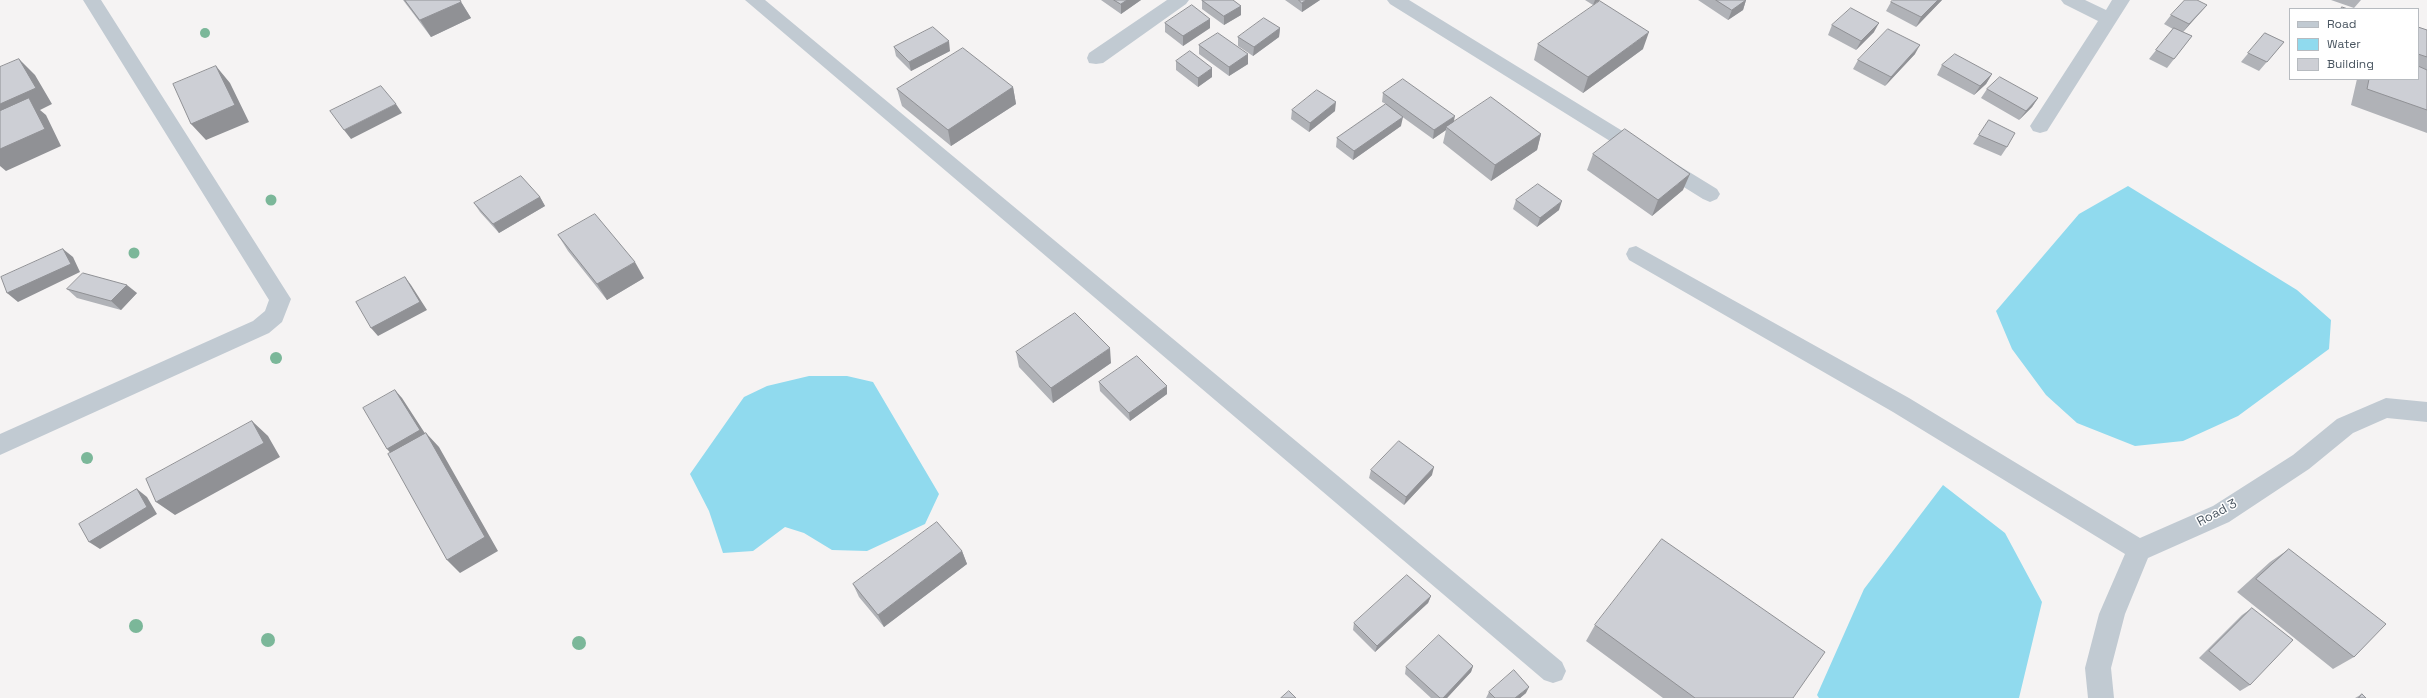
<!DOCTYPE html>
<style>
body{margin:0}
#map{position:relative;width:2427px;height:698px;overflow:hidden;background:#f5f3f3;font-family:"Space Grotesk",sans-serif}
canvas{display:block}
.legend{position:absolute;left:2289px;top:8px;width:130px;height:72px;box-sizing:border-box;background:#fff;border:1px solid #b7bbc0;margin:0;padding:5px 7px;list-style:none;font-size:12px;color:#4a5661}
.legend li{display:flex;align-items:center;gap:8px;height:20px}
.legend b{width:20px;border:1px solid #b7bbc0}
</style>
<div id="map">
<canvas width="2427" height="698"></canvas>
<ul class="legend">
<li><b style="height:5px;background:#c1cad2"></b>Road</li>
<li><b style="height:11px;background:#90daee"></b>Water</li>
<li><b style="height:11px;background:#cdcfd5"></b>Building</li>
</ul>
</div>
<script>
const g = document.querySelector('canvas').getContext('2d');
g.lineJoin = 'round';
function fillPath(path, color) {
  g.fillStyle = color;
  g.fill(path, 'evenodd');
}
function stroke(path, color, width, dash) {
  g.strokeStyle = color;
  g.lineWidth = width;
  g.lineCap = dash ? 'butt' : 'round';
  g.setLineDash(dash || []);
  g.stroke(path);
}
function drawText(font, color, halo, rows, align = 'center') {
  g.font = font + ' "Space Grotesk",sans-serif';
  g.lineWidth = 3;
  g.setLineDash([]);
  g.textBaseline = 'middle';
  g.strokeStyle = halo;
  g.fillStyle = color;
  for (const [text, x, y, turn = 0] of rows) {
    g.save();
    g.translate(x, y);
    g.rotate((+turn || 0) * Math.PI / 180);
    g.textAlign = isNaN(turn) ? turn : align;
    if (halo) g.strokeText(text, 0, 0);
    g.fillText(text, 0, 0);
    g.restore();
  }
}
fillPath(new Path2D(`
 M2128 186 2297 290 2331 320 2329 349 2238 416 2183 441 2135 446 2077 423 2046 395 2012 349 1996 311 2079 214Z
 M809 376H847L873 382 939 494 925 524 867 551 832 550 804 533 785 527 753 551 723 553 709 511 690 474 744 397 767 386Z
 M1943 485 2005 533 2042 602 2019 698H1819L1817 695 1864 589Z`), '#90daee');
fillPath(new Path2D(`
 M83 0H101L291 299 282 322 269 333 0 455V434L253 321 265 311 269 300Z
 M745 0H765L1562 662 1566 671 1562 680 1553 683 1544 680Z
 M1167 0H1189L1186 4 1103 63 1096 64 1089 63 1087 58 1089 53Z
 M1387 0H1409L1717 189 1720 194 1717 199 1710 202 1703 199 1390 4Z
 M2061 0H2085L2106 10 2112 0H2130L2047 131 2040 133 2033 131 2030 126 2098 21 2064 4Z
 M1636 246 1909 398 2140 538 2213 506 2293 455 2337 419 2386 398 2427 402V422L2387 418 2353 433 2309 469 2229 522 2148 558 2125 614 2111 668 2114 698H2088L2085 668 2099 614 2125 554 1893 412 1629 260 1626 254 1629 248Z`), '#c1cad2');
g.fillStyle = '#7bb799';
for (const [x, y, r] of [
 [205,33,5],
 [271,200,5.5],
 [134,253,5.5],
 [276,358,6],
 [87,458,6],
 [136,626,7],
 [268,640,7],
 [579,643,7]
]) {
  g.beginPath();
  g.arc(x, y, r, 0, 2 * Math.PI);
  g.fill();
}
fillPath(new Path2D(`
 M403 0H460L471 18 431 37Z
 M1101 0H1141L1121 14Z
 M1202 0 1241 6V15L1224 25 1202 9Z
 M1285 0H1320L1302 12Z
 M1585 0H1600L1593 5Z
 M1698 0H1746L1743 10 1728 20Z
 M1942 0 1916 27 1886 11 1891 2Z
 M2331 0H2361L2354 8Z
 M2207 5 2183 32 2192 36 2167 68 2149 59 2173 29 2164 24 2171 15Z
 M1210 19V28L1183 46 1165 32V23Z
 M1832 25 1874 32 1856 50 1828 35Z
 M2418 27 2427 30V133L2351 105 2357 79H2418Z
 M1280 28 1279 37 1253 56 1238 46V37Z
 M2265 33 2284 42 2259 71 2241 62Z
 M1538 44 1643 49 1583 93 1534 60Z
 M1199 45 1248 54V64L1229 76 1199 54Z
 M894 47 950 51 911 71 896 56Z
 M1915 54 1885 86 1853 69 1858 60Z
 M1176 61 1212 77 1198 87 1176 70Z
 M1942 65 1992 74 1986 84 1974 95 1937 75Z
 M1013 87 1016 104 951 146 902 106 897 89Z
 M1987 89 2038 98 2032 107 2019 120 1981 98Z
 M1383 93 1453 122 1541 134 1537 150 1491 181 1443 143 1446 130 1433 139 1397 113 1401 126 1353 160 1336 147 1337 138 1386 104 1382 102Z
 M1292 110 1335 111 1309 132 1291 119Z
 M1989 120 2007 147 2001 156 1973 144Z
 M1593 154 1683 190 1652 216 1587 170Z
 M540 197 545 206 499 233 480 212 474 203Z
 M1516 200 1559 210 1537 227 1513 209Z
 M558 235 644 278 607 300 568 251Z
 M67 289 137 293 121 310 77 298Z
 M1016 352 1111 363 1053 403 1019 367Z
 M1099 382 1167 394 1130 421 1100 391Z
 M1371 470 1432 475 1404 505 1369 478Z
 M2289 549 2354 657 2333 669 2237 592 2270 562Z
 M962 551 967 564 884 627 859 597 853 584Z
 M1431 596 1428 603 1375 652 1353 630 1354 623Z
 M2252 608 2250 685 2240 691 2199 658 2242 615Z
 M1595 625 1793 698H1663L1586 641Z
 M1473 666 1471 672 1447 698H1431L1405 674 1406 667Z
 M1489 692 1526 693 1520 698H1486Z
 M2362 694 2366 698H2355Z`), '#b0b2b7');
fillPath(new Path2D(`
 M1127 0H1141L1121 14V4Z
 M1306 0H1320L1302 12V3Z
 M1595 0H1600L1593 5Z
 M1746 0 1743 10 1728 20 1732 10Z
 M1938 0H1942L1916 27 1921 17Z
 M461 2 471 18 431 37 420 20Z
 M2207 5 2199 14 2182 33 2189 24Z
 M1241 6V15L1224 25V16Z
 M1210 19V28L1183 46V36Z
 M1879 23 1874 32 1856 50 1861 41Z
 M1280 28 1279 37 1253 56 1254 47Z
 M1649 32 1643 49 1583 93 1588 77Z
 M949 41 950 51 911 71 909 62Z
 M1920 45 1915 54 1885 86 1891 77Z
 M1248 54V64L1229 76V67Z
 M19 59 35 75 52 104 40 110 46 115 61 146 6 171 0 166V104Z
 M216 66 230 83 249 122 206 140 191 124Z
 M1212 68V77L1198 87V78Z
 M1992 74 1986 84 1974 95 1980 86Z
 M1013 87 1016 104 951 146 948 130Z
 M2038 98 2032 107 2019 120 2026 111Z
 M1336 102 1335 111 1309 132 1310 123Z
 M396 104 402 113 351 139 344 130Z
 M1455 116 1453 125 1446 127V130L1433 139 1434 130Z
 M1403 117 1401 126 1353 160 1354 151Z
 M1541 134 1537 150 1491 181 1495 165Z
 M1690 174 1683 190 1652 216 1658 200Z
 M540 197 545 206 499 233 493 224Z
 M1562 201 1559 210 1537 227 1540 218Z
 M63 249 73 257 80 272 18 302 7 293Z
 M635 262 644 278 607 300 597 284Z
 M405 277 411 285 427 310 378 336 371 328Z
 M127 285 137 293 121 310 111 301Z
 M1110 348 1111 363 1053 403 1051 388Z
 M1167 386V394L1130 421 1129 413Z
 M395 390 402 398 428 438 394 457 387 449Z
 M252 421 268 436 280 457 175 515 156 502Z
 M426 433 439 447 498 551 460 573 447 560Z
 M1434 467 1432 475 1404 505 1406 497Z
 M137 489 147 497 157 514 100 549 89 542Z
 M962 551 967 564 884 627 878 615Z
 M1431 596 1428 603 1375 652 1377 646Z
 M1473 666 1471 672 1447 698H1443Z
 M1529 687 1526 693 1520 698H1515Z`), '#909195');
const building = new Path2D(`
 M405 0H460L461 2 420 20Z
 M1114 0H1127L1121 4Z
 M1202 0H1233L1241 6 1224 16Z
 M1299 0H1306L1302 3Z
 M1716 0H1746L1732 10Z
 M1893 0H1938L1921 17 1891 2Z
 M2185 0H2197L2207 5 2189 24 2171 15Z
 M1600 1 1649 32 1588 77 1538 44Z
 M1192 5 1210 19 1183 36 1165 23Z
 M2342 7 2348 9H2341Z
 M1851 8 1879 23 1861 41 1832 25Z
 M1264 18 1280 28 1254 47 1238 37Z
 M933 27 949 41 909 62 894 47Z
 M2418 27 2427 30V57L2418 54Z
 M2174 28 2192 36 2174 59 2156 50Z
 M1888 29 1920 45 1891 77 1858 60Z
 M1218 33 1248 54 1229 67 1199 45Z
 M2265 33 2284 42 2267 62 2248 53Z
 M963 48 1013 87 948 130 897 89Z
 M1190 51 1212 68 1198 78 1176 61Z
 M1955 54 1992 74 1980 86 1942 65Z
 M19 59 36 88 0 104V67Z
 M216 66 235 105 191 124 173 84Z
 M2418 66 2427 70V110L2367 89 2369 79H2418Z
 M2000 77 2038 98 2026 111 1987 89Z
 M1403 79 1455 116 1434 130 1383 93Z
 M381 86 396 104 344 130 330 111Z
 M1317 90 1336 102 1310 123 1292 110Z
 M1491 97 1541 134 1495 165 1446 127Z
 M29 98 45 129 0 149V111Z
 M1386 104 1403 117 1354 151 1337 138Z
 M1989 120 2015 133 2007 147 1979 135Z
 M1625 129 1690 174 1658 200 1593 154Z
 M521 176 540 197 493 224 474 203Z
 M1538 184 1562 201 1540 218 1516 200Z
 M595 214 635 262 597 284 558 235Z
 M63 249 71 264 7 293 1 277Z
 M83 273 127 285 111 301 67 289Z
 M405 277 420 302 371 328 356 302Z
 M1075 313 1110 348 1051 388 1016 352Z
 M1137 356 1167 386 1129 413 1099 382Z
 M395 390 420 430 387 449 363 408Z
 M252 421 264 443 156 502 146 479Z
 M426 433 485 537 447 560 388 454Z
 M1399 441 1434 467 1406 497 1371 470Z
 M137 489 147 507 89 542 79 524Z
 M937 522 962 551 878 615 853 584Z
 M1662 539 1825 652 1793 698H1695L1595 625Z
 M2289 549 2386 624 2354 657 2256 579Z
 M1407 575 1431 596 1377 646 1354 623Z
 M2252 608 2293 640 2250 685 2209 651Z
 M1439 635 1473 666 1443 698H1440L1406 667Z
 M1514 670 1529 687 1515 698H1495L1489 692Z
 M1289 691 1296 698H1281Z
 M2362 694 2366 698H2359Z`);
fillPath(building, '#cdcfd5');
stroke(building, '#909195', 1);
drawText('13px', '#4a5661', '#fff', [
 ["Road 3",2217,513,-28]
]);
</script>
